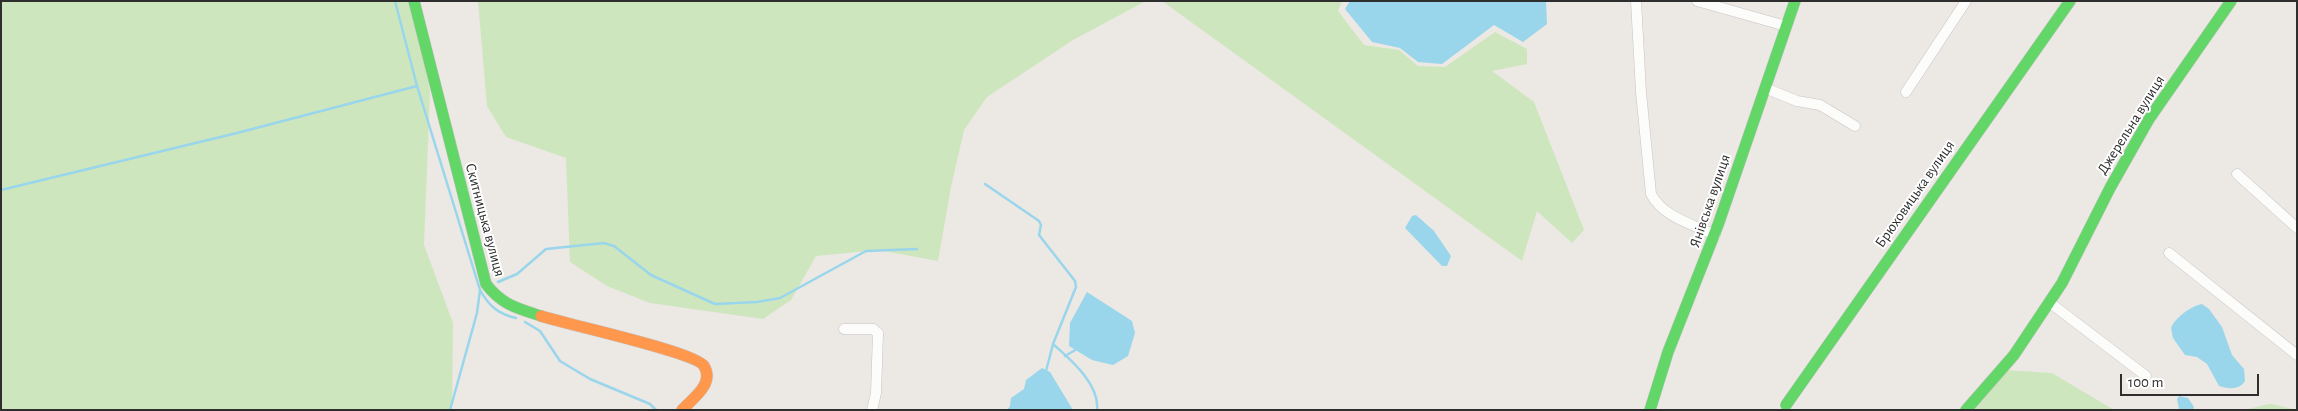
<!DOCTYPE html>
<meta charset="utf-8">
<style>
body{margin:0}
#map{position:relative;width:2298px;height:411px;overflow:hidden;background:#ece8e4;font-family:"Alegreya Sans",sans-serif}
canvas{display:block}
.frame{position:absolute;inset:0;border:2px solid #2e2e2e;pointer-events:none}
.scale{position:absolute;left:2120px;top:374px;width:139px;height:22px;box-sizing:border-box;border:2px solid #2e2e2e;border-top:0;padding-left:6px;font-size:15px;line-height:18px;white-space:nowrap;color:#2e2e2e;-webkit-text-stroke:4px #fff;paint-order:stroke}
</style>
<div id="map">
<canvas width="2298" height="411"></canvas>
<div class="frame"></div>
<div class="scale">100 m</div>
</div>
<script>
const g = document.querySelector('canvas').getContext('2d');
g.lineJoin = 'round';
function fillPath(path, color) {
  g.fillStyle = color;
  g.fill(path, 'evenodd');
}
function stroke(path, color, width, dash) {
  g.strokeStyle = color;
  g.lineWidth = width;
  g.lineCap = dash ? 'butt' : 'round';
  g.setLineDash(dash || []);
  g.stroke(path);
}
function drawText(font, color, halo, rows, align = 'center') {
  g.font = font + ' "Alegreya Sans",sans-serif';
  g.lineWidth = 4;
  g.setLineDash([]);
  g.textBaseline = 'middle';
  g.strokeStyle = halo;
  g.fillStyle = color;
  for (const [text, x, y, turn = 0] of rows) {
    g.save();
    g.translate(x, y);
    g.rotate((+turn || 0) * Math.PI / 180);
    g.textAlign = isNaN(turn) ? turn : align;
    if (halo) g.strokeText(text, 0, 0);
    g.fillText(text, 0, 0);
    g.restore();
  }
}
fillPath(new Path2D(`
 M1 1H414L430 92 424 245 453 323 452 410H1Z
 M478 1H1146L1073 40 987 97 964 130 951 187 938 261 879 250 816 256 791 300 763 319 650 303 607 286 570 262 566 158 506 137 487 106Z
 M1162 1H1342L1338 11 1364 45 1399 50 1418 66 1445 67 1495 32 1527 49V64L1492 71 1534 102 1584 230 1572 243 1537 211 1522 261Z
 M2005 370 2052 373 2114 410H1971Z
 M2272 404 2297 410H2244L2269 404Z`), '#cee6be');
fillPath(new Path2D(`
 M1350 1H1546L1547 24 1523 42 1494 25 1442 64 1418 62 1400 48 1372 42 1345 9Z
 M1416 215 1434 231 1451 256 1447 266H1442L1405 228 1412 216Z
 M1087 292 1132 321 1135 333 1128 356 1113 365 1092 360 1069 346 1070 323Z
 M2202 304 2209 309 2222 327 2232 355 2244 369 2245 381C2240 390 2228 389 2219 386L2207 364 2197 357 2185 355 2173 338 2171 328C2175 318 2191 306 2202 304Z
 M1042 368 1050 372 1073 410H1007L1010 406 1011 398 1024 389 1026 380Z
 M2179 396 2188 398 2194 407 2193 410 2179 409 2177 399Z`), '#99d6ec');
stroke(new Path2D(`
 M395 1 417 86 480 290 477 313 450 410
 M985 184 1039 221 1041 225 1039 235 1075 281 1076 287 1053 344 1046 371
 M1 190 237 133 417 86
 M498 282 517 274 546 249 604 243 614 246 651 275 715 304 757 302 780 298 866 251 917 249
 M480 290C489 306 498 314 516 318
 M525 322 540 331 560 361 590 379 650 404 656 410
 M1053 344C1070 359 1100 384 1097 410
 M1065 356 1077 349`), '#99d6ec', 2.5);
const street = new Path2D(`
 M1636 1 1641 92 1651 194C1663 217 1692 224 1715 235
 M1697 1 1786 26
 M1765 88 1797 101 1820 105 1855 126
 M1906 92 1966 1
 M2237 174 2297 228
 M2169 253 2297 355
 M2049 302 2146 376
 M844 329H873L878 333 876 393 872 410`);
const fast = new Path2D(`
 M414 1 486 284C502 305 517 308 541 316
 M1786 405 2070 1
 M1650 410 1668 352 1718 225 1795 1
 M1966 410 2014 355 2062 283 2110 188 2149 119 2231 1`);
const slow = new Path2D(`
 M541 316C565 324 696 352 704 366 715 384 692 399 682 410`);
stroke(street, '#c5c4c5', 11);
stroke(fast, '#c5c4c5', 12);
stroke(slow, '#c5c4c5', 12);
stroke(street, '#fcfcfb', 10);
stroke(fast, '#63d668', 11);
stroke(slow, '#ff974d', 11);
drawText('15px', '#2e2e2e', '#fff', [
 ["Джерельна вулиця",2131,125,-58],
 ["Брюховицька вулиця",1915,194,-55],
 ["Янівська вулиця",1710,201,-71],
 ["Скитницька вулиця",485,220,75]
]);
</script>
